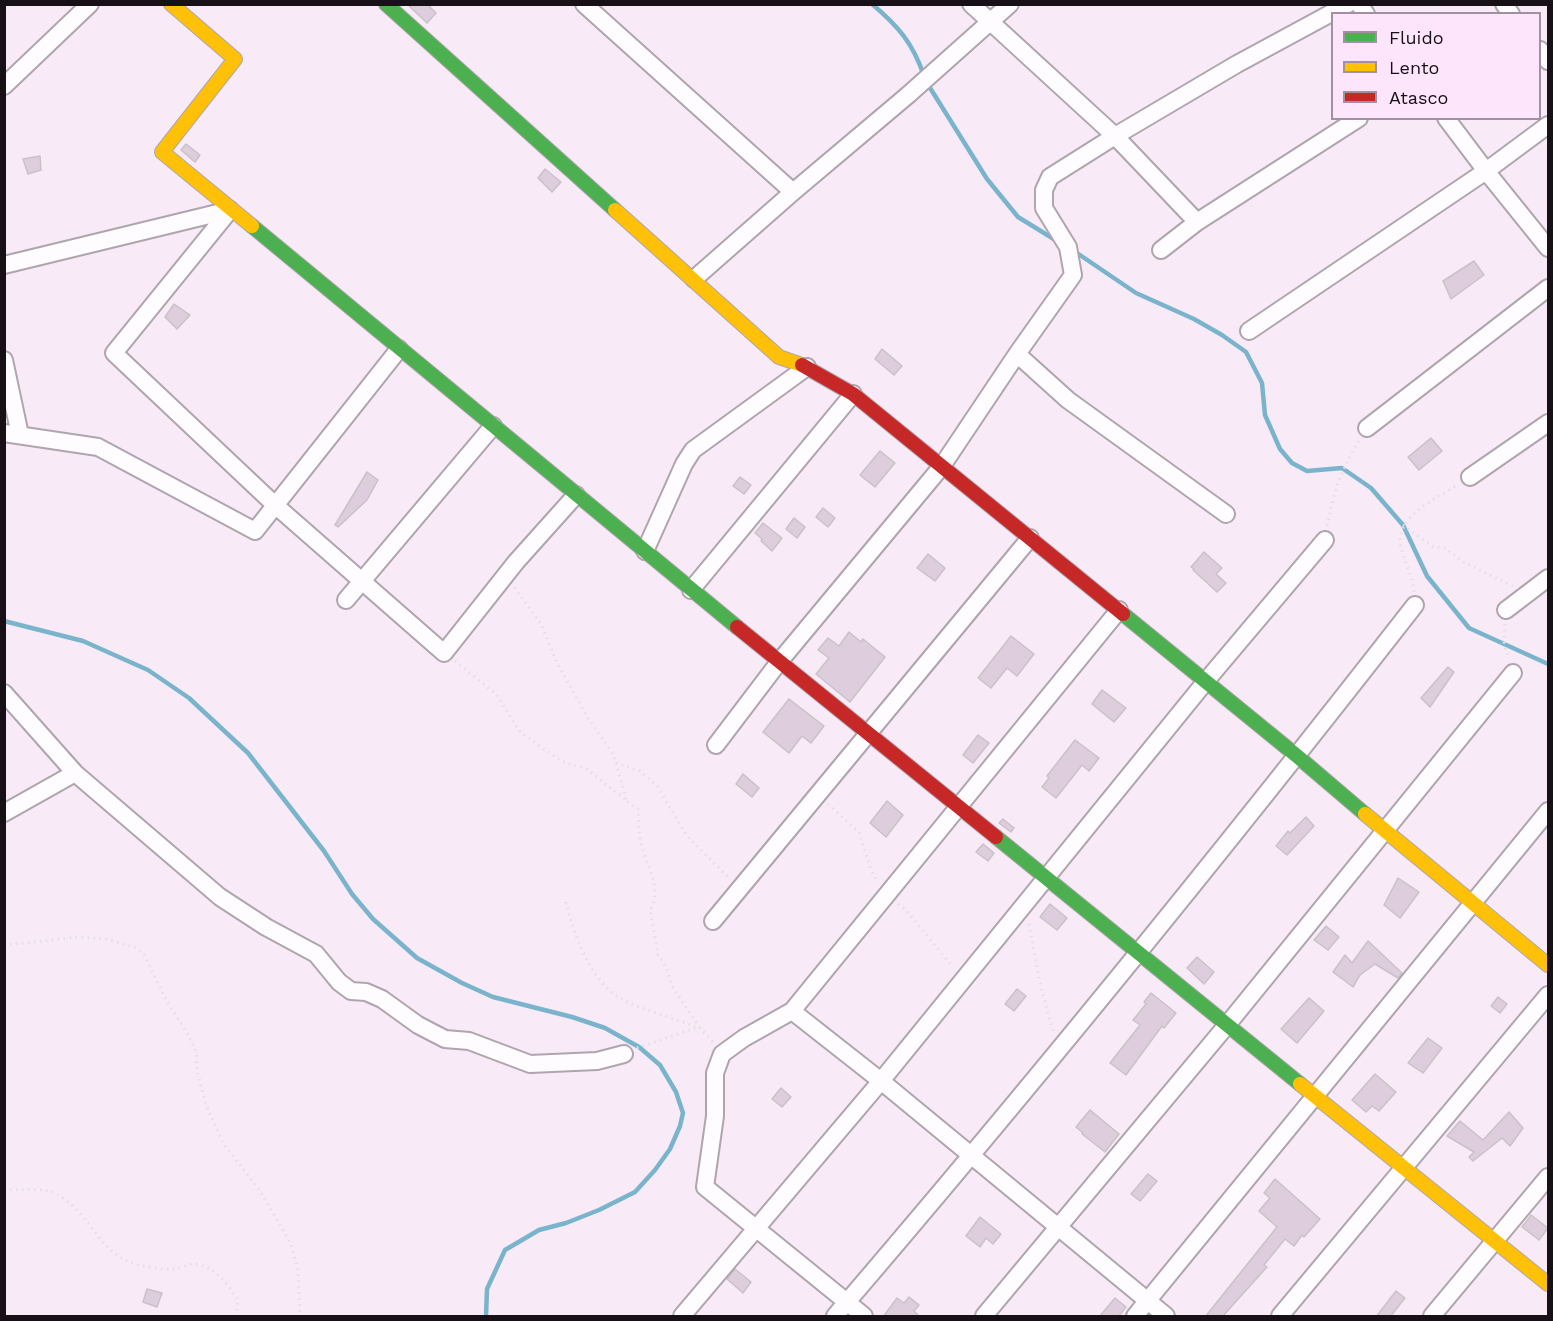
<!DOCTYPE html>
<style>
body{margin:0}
#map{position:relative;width:1553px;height:1321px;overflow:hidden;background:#f8ebf7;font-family:"Work Sans",sans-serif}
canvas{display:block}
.frame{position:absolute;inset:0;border:6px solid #181017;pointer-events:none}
.legend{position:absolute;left:1331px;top:12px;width:210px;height:108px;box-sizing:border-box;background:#fde6fb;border:2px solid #a190a0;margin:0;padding:8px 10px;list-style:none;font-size:18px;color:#181017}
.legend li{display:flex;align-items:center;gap:12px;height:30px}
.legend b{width:30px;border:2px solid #a190a0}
</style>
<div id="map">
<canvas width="1553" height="1321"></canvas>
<div class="frame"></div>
<ul class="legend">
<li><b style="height:8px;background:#4caf50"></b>Fluido</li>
<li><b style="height:8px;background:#ffc107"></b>Lento</li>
<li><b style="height:8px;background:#c62828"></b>Atasco</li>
</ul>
</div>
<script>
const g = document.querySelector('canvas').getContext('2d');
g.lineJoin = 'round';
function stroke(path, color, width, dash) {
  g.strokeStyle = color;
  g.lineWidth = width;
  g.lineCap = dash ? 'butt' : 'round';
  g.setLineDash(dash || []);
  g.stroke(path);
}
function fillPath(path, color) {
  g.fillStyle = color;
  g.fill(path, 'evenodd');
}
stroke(new Path2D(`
 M872 4C898 26 913 43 924 76
 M927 83 987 179 1018 217 1057 241
 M1074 251 1136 293 1194 319 1222 335 1246 352 1262 383 1265 415 1280 449 1292 463 1307 471 1342 468 1371 488 1403 525 1427 576 1469 628 1548 664
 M4 621 83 641 148 670 189 698 248 753 324 851 352 894 373 919 417 958 462 983 493 997 572 1017 605 1028 639 1047 660 1065 676 1092 683 1113 680 1126 670 1149 655 1170 635 1192 599 1210 566 1223 539 1230 505 1250 487 1289 486 1316`), '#7ab4cc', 4.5);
const building = new Path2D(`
 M407 4H427L436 13 427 23Z
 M186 144 200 155 195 162 181 150Z
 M40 156 41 170 28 174 23 159Z
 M545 169 561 182 552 192 538 178Z
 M1474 261 1484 275 1451 299 1443 281Z
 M174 304 190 315 177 329 165 317Z
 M882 349 902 366 894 375 875 359Z
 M1431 438 1442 451 1419 470 1408 457Z
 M880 451 895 463 875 487 860 475Z
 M367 472 378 480 367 500 338 527 335 525Z
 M740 477 751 485 744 494 733 486Z
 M823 508 835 518 828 527 816 517Z
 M794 518 805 527 797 538 786 529Z
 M763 523 782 538 772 551 761 541 762 539 755 533Z
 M1204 552 1222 568 1216 574 1226 583 1217 592 1193 570 1194 569 1191 567Z
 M928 554 945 568 935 581 917 568Z
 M849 632 861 642 863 639 885 657 850 702 816 674 829 658 818 650 828 638 839 646Z
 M1011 636 1034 654 1017 676 1007 668 991 688 978 678Z
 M1448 667 1454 672 1430 707 1421 698Z
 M1102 690 1126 708 1114 722 1092 704Z
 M789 699 824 726 811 743 802 736 789 753 763 732Z
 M978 735 989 743 973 763 963 755Z
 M1075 740 1099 758 1089 771 1082 765 1056 798 1042 787 1049 778 1047 776Z
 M743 774 759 788 752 797 736 784Z
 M887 801 903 815 886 837 870 823Z
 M1306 817 1314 826 1287 855 1276 846 1288 831 1290 833Z
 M1003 819 1014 828 1011 832 999 823Z
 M983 844 994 853 988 861 976 852Z
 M1398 878 1419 892 1400 918 1384 905Z
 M1050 904 1067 918 1057 930 1040 917Z
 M1326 926 1339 937 1328 950 1314 940Z
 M1368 941 1402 973 1398 978 1375 964 1360 975 1353 987 1333 972 1345 955 1352 963Z
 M1197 957 1214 972 1204 984 1187 968Z
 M1017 989 1026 996 1014 1011 1005 1004Z
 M1151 993 1176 1013 1164 1028 1162 1026 1126 1075 1110 1063 1140 1025 1133 1020 1146 1004 1144 1002Z
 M1498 997 1507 1004 1500 1013 1491 1006Z
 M1309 998 1324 1011 1297 1043 1281 1029Z
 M1428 1038 1442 1048 1423 1073 1408 1063Z
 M1375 1074 1396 1092 1379 1111 1372 1106 1366 1112 1352 1100Z
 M781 1088 791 1097 782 1107 772 1099Z
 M1090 1110 1119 1134 1105 1152 1082 1134 1083 1133 1076 1127Z
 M1509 1112 1523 1128 1510 1146 1502 1138 1473 1161 1469 1157 1474 1152 1447 1136 1460 1121 1483 1140Z
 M1148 1174 1157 1181 1140 1201 1131 1194Z
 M1275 1179 1320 1219 1304 1237 1302 1235 1294 1246 1285 1239 1264 1265 1267 1267 1222 1317H1205L1277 1227 1259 1211 1270 1198 1264 1193Z
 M1531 1215 1548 1228 1539 1240 1522 1227Z
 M980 1217 1001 1234 993 1244 986 1238 980 1247 966 1236Z
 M735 1269 751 1282 743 1293 727 1279Z
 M147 1289 162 1293 157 1307 143 1302Z
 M1396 1291 1405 1298 1390 1317H1376Z
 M909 1297 919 1305 914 1311 920 1317H883L897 1298 904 1303Z
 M1115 1298 1126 1307 1118 1317H1099Z`);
fillPath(building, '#decedd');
stroke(building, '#cac1c9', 1.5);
const street = new Path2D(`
 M584 4 793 192
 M971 4 1115 136 1237 64 1348 4
 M1359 4 1366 14
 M1504 4 1511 14
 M1540 50 1548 61
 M4 86 90 4
 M1548 125 1486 171 1548 248
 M230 210 114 353 275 505 444 653 516 562 576 495
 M1161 250 1197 222 1359 118
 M4 265 230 210
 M694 279 793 192 908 95 1010 4
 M1249 331 1486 171 1446 118
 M1017 354 1068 400 1226 514
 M4 360 20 435
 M1367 428 1548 288
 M4 433 98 447 255 531 399 349
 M1470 477 1548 423
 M645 551 684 464 693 450 807 367
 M691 590 853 394
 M346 600 493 426
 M1506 610 1548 578
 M4 693 75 773 220 897 266 927 316 954 339 982 351 991 366 992 382 999 418 1025 445 1039 469 1041 530 1064 597 1061 624 1054
 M716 745 779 662 942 466 1017 354 1073 275 1068 247 1044 208V190L1050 177 1115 136 1197 222
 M4 813 75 773
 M713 921 1030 538
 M792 1011 881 1081 1166 1316
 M682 1316 881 1081 1206 681 1325 540
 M835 1316C1034 1084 1227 846 1415 605
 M864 1316 705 1187 715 1116V1073L722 1054 744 1038 792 1011 1119 610
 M984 1316 1227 1025 1513 673
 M1135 1316 1548 811
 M1280 1316 1548 995
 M1432 1316 1548 1177`);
const fast = new Path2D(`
 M386 4 615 210
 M252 226 737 627
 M1123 614 1297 756 1365 814
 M996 837 1300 1084`);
const slow = new Path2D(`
 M171 4 235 59 162 152 252 226
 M615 210 779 357 802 365
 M1365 814 1548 965
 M1300 1084 1548 1284`);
const jam = new Path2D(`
 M802 365 853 394 1123 614
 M737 627 996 837`);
stroke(street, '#afa5ae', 20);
stroke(fast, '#afa5ae', 16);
stroke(slow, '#afa5ae', 16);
stroke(jam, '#afa5ae', 16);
stroke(new Path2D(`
 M1403 525 1433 547 1445 548 1465 563 1513 586
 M1327 526C1335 489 1339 474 1359 441
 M1414 592C1413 576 1404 562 1401 547 1394 518 1436 498 1457 485
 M1505 624 1504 644 1509 658
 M455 661 496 694 520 732 561 761 587 769 627 801 613 754 588 718 557 663 541 624 514 587
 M616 763 640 771 657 786 687 836 730 879
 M627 802 638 809C639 820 638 831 641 842 645 865 664 888 650 910L658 955 666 967 672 986 699 1027
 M828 804 859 832 871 870 878 882
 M566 902C573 934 592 984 623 1000 646 1011 673 1018 697 1027
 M898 904 905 909 953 967
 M1029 924 1040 983 1053 1031
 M4 945 79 937 107 939 136 948 145 956 164 996 187 1033 196 1051 197 1071 206 1105 223 1143 260 1191 291 1244 298 1270 300 1316
 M637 1048 699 1027 713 1042
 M4 1189C20 1191 40 1187 54 1193 86 1207 96 1247 127 1261 140 1267 162 1270 176 1269 182 1268 188 1264 194 1264 214 1265 229 1285 238 1301L235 1316`), '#e4dfe3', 3, [1.5, 4.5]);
stroke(street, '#fefcfe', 16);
stroke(fast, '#4caf50', 14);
stroke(slow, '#ffc107', 14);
stroke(jam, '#c62828', 14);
</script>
